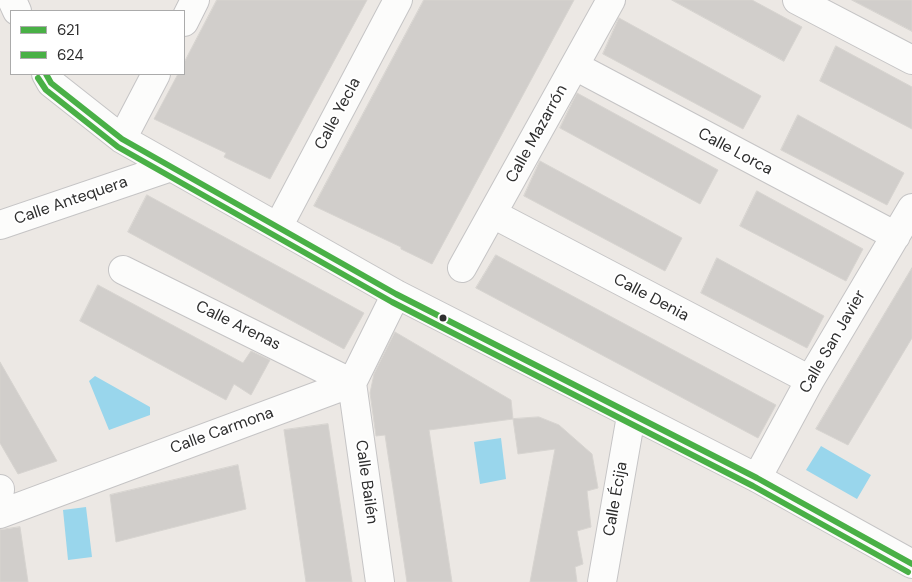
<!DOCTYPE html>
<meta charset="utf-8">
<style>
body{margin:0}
#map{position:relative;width:912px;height:582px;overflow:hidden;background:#ece8e4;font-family:"DM Sans",sans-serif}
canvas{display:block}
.legend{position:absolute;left:10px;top:10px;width:175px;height:65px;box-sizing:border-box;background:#fff;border:1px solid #ababab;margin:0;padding:6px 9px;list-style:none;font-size:15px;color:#2e2e2e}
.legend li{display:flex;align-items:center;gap:10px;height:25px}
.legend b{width:25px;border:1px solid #ababab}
</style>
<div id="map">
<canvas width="912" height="582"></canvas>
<ul class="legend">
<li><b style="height:6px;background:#49b046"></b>621</li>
<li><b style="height:6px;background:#49b046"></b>624</li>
</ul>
</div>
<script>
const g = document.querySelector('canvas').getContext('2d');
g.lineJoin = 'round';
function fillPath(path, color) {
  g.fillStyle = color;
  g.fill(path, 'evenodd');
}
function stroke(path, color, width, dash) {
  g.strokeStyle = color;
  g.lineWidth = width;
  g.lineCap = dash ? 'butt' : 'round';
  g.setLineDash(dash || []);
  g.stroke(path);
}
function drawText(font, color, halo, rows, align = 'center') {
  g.font = font + ' "DM Sans",sans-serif';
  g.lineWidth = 4;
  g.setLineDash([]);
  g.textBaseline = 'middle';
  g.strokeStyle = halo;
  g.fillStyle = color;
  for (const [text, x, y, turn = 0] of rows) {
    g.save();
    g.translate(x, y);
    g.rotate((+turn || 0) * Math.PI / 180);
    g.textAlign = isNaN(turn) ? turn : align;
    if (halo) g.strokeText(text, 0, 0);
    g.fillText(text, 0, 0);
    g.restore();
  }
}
fillPath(new Path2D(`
 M95 376 150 407V415L109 430 89 381Z
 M501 438 506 479 480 484 474 442Z
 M821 446 871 475 857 499 806 470Z
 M86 507 92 557 68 560 63 510Z`), '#99d6ec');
const building = new Path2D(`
 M217 0H367L270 179 224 157 226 153 154 119 178 74H184V63Z
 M424 0H574L432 264 401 249V247L314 206Z
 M672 0H752L802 27 784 61Z
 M852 0H912V31Z
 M619 18 761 96 743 129 603 54Z
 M836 46 912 87V129L820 81Z
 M577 93 718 170 700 204 560 128Z
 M798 115 904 173 887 205 781 150Z
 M540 161 682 238 665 271 524 196Z
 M757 191 863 249 846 281 740 226Z
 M147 195 364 313 344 349 128 232Z
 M496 255 776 405 758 438 476 288Z
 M717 258 824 316 807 348 701 293Z
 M912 268V338L848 445 816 429Z
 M98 285 243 363 251 351 270 360 251 395 234 384 226 400 80 321Z
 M395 332 511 400 513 419 429 430 452 582H407L385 435 376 436 370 393 374 374Z
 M0 362 57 461 18 474 0 443Z
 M539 417 559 425 592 454 598 488 587 491 591 527 577 531 583 564 575 567 577 582H530L555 449 518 454 513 419Z
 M328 424 352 582H306L284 430Z
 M238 465 246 509 116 542 110 495Z
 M20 527 28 582H0V530Z`);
fillPath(building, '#d1cecb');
stroke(building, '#d7d4d0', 1);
const minor = new Path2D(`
 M12 0 17 11
 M797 0 912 60
 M184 22 195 0
 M575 66 896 236
 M46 74 51 83 122 139 396 294 757 478 912 564
 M122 139 156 74
 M493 214 810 380
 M0 225 171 167
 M278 227 398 0
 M462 268 611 0
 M123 270 352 383 380 582
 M757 478 810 380 912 208
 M0 489V490
 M0 514 352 383 396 294
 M602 582 631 416`);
stroke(minor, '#c5c4c5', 30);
stroke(minor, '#fcfcfb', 28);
stroke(new Path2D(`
 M46 74 51 83 122 139 396 294 757 478 912 564`), '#49b046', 6);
stroke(new Path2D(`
 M38 78 46 90 118 147 392 302 753 486 908 572`), '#49b046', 6);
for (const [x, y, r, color] of [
 [443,318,4.5,"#2e2e2e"]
]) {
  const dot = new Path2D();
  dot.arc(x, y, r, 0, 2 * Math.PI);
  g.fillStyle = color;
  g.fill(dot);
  stroke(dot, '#fff', 2);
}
drawText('16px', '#2e2e2e', '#fff', [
 ["Calle Yecla",338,114,-62],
 ["Calle Mazarrón",537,134,-61],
 ["Calle Lorca",735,152,28],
 ["Calle Antequera",71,201,-19],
 ["Calle Denia",651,298,28],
 ["Calle Arenas",238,326,26],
 ["Calle San Javier",833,342,-60],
 ["Calle Carmona",222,431,-20],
 ["Calle Bailén",366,482,82],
 ["Calle Écija",616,499,-80]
]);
</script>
